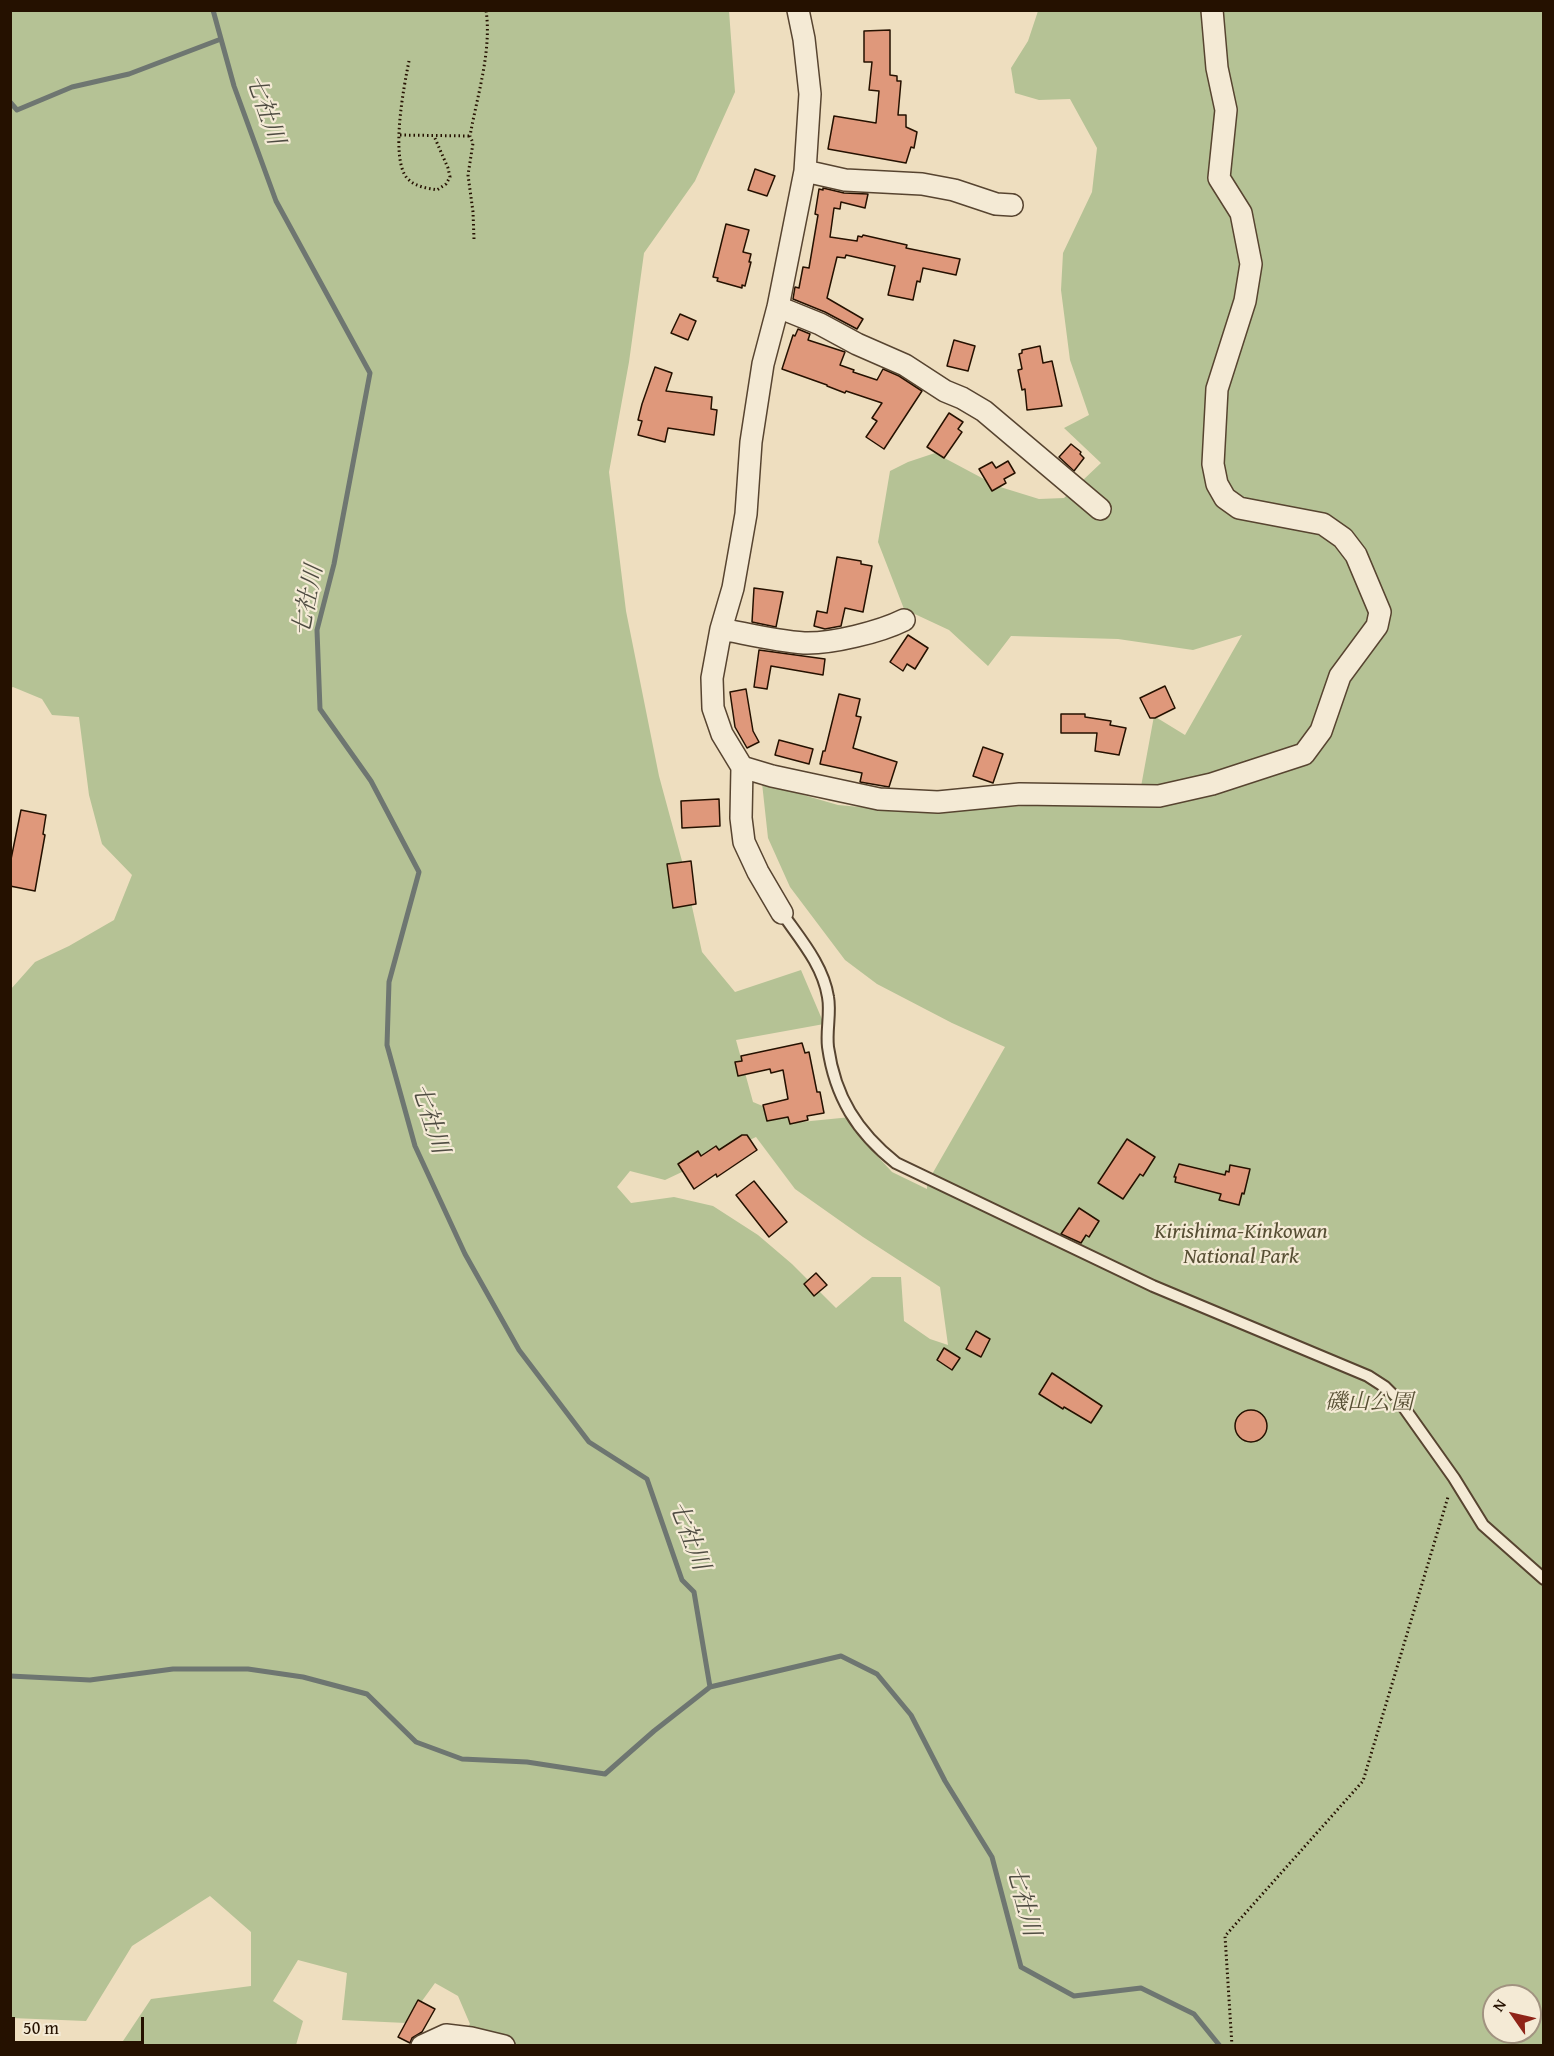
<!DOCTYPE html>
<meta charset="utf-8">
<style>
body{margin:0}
#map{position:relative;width:1554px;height:2056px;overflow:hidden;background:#eedebf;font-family:"Gentium Book Plus",serif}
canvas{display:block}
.frame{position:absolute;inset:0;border:12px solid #251100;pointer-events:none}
.north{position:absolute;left:1482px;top:1984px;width:60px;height:60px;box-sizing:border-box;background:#f4ead5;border:2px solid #a19380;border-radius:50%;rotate:304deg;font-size:16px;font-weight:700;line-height:24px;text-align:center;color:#251100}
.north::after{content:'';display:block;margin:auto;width:21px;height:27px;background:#8f2418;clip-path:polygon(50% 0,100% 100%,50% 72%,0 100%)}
.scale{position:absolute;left:12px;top:2017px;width:132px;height:27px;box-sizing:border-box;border:3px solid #251100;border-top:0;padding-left:8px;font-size:18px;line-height:21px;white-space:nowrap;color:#251100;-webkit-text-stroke:4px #f4ead5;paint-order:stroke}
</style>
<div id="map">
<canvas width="1554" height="2056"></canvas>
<div class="frame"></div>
<div class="north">N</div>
<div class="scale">50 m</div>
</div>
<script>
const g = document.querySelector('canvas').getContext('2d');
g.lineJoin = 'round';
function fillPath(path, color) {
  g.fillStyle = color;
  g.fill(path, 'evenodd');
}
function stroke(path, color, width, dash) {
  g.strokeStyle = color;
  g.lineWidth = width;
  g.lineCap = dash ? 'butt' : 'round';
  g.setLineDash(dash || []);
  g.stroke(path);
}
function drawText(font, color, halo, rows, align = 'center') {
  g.font = font + ' "Gentium Book Plus","Noto Serif JP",serif';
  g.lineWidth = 4.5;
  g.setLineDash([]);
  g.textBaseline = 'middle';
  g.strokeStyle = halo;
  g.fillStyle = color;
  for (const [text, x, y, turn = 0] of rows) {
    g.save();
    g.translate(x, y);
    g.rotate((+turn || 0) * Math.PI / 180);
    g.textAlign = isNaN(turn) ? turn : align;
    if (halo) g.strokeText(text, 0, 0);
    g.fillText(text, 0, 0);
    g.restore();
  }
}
fillPath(new Path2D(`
 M11 11H729L735 92 695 181 644 253 629 362 609 472 626 611 659 776 682 861 702 952 735 992 801 970 824 1024 736 1040 753 1102 801 1122 851 1117 858 1135 892 1172 927 1189V1183L1005 1047 952 1023 877 984 845 960 790 887 768 838 762 783 838 805 904 811 1123 802 1140 792 1154 716 1185 735 1242 635 1193 650 1118 639 1011 636 988 666 949 630 904 609 878 542 890 471 908 462 935 453 997 486 1039 499 1064 498 1101 463 1064 428 1089 415 1070 360 1061 290 1063 253 1092 192 1097 148 1070 99 1039 100 1015 93 1011 68 1028 41 1038 11H1543V2045H454L470 2024 458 1996 435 1983 406 2023 342 2020 347 1973 298 1960 273 2001 303 2021 296 2045 121 2044 151 1999 251 1986V1932L210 1896 132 1946 86 2021 11 2018V989L35 962 69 946 114 920 132 875 102 844 89 795 79 717 52 715 42 699 13 687 11 688ZM756 1137 795 1189 863 1237 940 1287 948 1345 930 1339 904 1321 901 1277H872L836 1308 792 1264 758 1235 713 1206 674 1197 631 1203 617 1187 630 1171 665 1180ZM1494 1996H1530V2032H1494Z`), '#b5c295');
stroke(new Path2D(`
 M213 10 234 86 276 201 370 373 334 564 317 630 320 709 371 781 419 872 389 982 387 1045 415 1146 465 1254 519 1350 589 1442 647 1479 682 1580 694 1592 710 1687 841 1656 877 1674 911 1715 945 1781 992 1857 1021 1967 1074 1996 1141 1988 1194 2014 1220 2046
 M10 102 17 110 72 87 129 74 221 39
 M10 1676 90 1680 173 1669H248L303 1677 367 1694 416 1742 462 1759 527 1762 605 1774 654 1731 710 1687`), '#6e7671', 5);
const building = new Path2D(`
 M890 30V75L897 76V81H901L898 115H906V127L917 132 914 148 911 147 906 163 828 149 834 116 876 123 879 91 869 90 872 62H864V31Z
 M755 169 775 176 767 196 748 190Z
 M823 188 844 193 868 194 865 208 841 202 840 209 834 208 830 237 857 241 858 236 862 237 863 235 907 245 906 248 960 259 956 275 923 268 920 282 917 281 913 300 888 295 895 266 846 255 845 258 837 257 827 298 863 319 857 329 825 312 793 299 795 287 799 288 803 267 809 268 818 215 815 214 819 189 823 190Z
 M726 224 749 230 743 252 751 254 749 262H751L745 286 742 285V288L717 281 718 278 713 277Z
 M680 314 696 321 688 340 671 333Z
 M798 329 810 334 808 340 845 352 840 365 854 370 853 372 877 380 883 369 899 376 922 391 884 449 866 437 877 421 872 418 882 403 846 391 845 393 827 386V385L782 369 793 335 795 336Z
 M954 340 975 346 968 371 947 366Z
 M1040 346 1043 363 1052 361 1062 406 1027 410 1025 389 1022 390 1018 370 1022 369 1019 354 1022 353V350Z
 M655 367 672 373 666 391 712 397 711 409 717 410 714 435 668 428 665 442 638 435 642 421 638 420 642 404Z
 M949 413 963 422 958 429 962 432 944 458 927 447Z
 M1071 444 1081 452 1080 454 1084 458 1074 471 1059 457Z
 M1008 461 1015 473 1004 479 1006 483 992 491 979 469 992 462 996 468Z
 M837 557 861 561V564L872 566 863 612 845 608 841 626 825 629 814 626 817 611 827 613Z
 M754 588 783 592 776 627 752 622Z
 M908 635 928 648 915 669 907 664 903 671 890 662Z
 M759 650 825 659 823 675 771 666 767 689 754 687Z
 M1165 686 1175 708 1155 718H1150L1140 698Z
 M746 689 753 731 759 742 747 748 735 727 730 692Z
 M839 694 860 699 856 716 861 717 853 748 897 762 889 787 860 782 862 773 820 764 823 751H825Z
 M1061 714H1085V717L1111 721 1110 725 1126 728 1119 755 1095 751 1097 733H1061Z
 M779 740 813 749 809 764 775 755Z
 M983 747 1003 754 993 783 973 776Z
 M719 799 720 826 682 828 681 801Z
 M21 810 46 815 43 834 45 835 35 891 10 886V864Z
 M691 861 696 904 673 908 667 864Z
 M802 1043 805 1053 809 1052 817 1092H820L824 1113 807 1116 808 1120 790 1124 788 1117 767 1121 763 1105 788 1099 783 1070 771 1073 770 1069 738 1076 735 1062 742 1061 741 1056Z
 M742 1135H747L757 1150 717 1177 716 1174 694 1189 678 1164 698 1151 701 1156 716 1146 719 1150Z
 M1127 1139 1155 1157 1143 1176 1140 1174 1123 1199 1098 1183Z
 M1179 1164 1225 1175 1226 1171 1229 1172 1230 1165 1250 1169 1244 1194 1242 1193 1239 1205 1219 1200 1221 1194 1175 1182 1176 1177H1174Z
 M754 1181 787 1222 769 1237 736 1195Z
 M1079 1208 1099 1221 1089 1237 1086 1235 1081 1243 1061 1234Z
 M816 1273 827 1285 814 1296 804 1284Z
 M976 1331 990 1339 981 1357 966 1349Z
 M944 1348 960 1358 952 1370 937 1360Z
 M1052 1373 1102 1406 1091 1423 1064 1407 1063 1409 1039 1394Z
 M1235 1426a16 16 0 1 1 32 0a16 16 0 1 1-32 0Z
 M418 2000 435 2009 422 2032 412 2038 410 2043 398 2037Z`);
fillPath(building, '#df987b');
stroke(building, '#251100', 1.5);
const service = new Path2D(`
 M782 913C800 939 823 965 828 997 831 1013 826 1031 828 1047 835 1097 857 1132 896 1163L1153 1286 1368 1376 1385 1387 1400 1402 1454 1478 1483 1525 1544 1579`);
const minor = new Path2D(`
 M805 171 845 180 922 184 954 190 996 204 1012 205
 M778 307 820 324 857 344 905 365 945 391 962 398 984 411 1100 509
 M721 629C748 634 776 641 804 643 831 644 880 632 904 620
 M742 767 772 776 879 799 938 802 1020 794 1159 796 1212 784 1304 754 1321 731 1340 676 1377 626 1380 612 1356 555 1343 538 1323 524 1239 508 1225 498 1217 484 1213 464 1217 389 1245 301 1251 264 1241 213 1219 178 1226 110 1217 68 1212 10
 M782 913 758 872 744 842 741 818 742 767 722 734 713 708 712 678 721 629 733 588 746 514 751 442 763 364 778 307 805 171 810 94 804 39 798 10
 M422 2046 446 2035 471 2038 504 2046`);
stroke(service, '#574430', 14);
stroke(minor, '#574430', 24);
stroke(new Path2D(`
 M409 61C404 86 390 158 407 178 415 187 427 188 437 190L446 184 450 177 448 168 434 136
 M400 135 470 136
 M474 239 473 212 468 175 473 143 470 136C477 96 492 51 486 10
 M1232 2046 1225 1936 1363 1781 1448 1497`), '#251100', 3, [1.5, 3]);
stroke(service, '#f4ead5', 10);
stroke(minor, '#f4ead5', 21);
drawText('italic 22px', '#574f34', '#f4ead5', [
 ["Kirishima-Kinkowan",1241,1232],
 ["National Park",1241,1257],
 ["磯山公園",1369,1403]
]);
drawText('italic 24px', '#4f4c42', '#f4ead5', [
 ["七社川",264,110,71],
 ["七社川",309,601,-79],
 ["七社川",429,1119,72],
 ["七社川",688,1536,69],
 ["七社川",1022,1901,75]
]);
</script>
